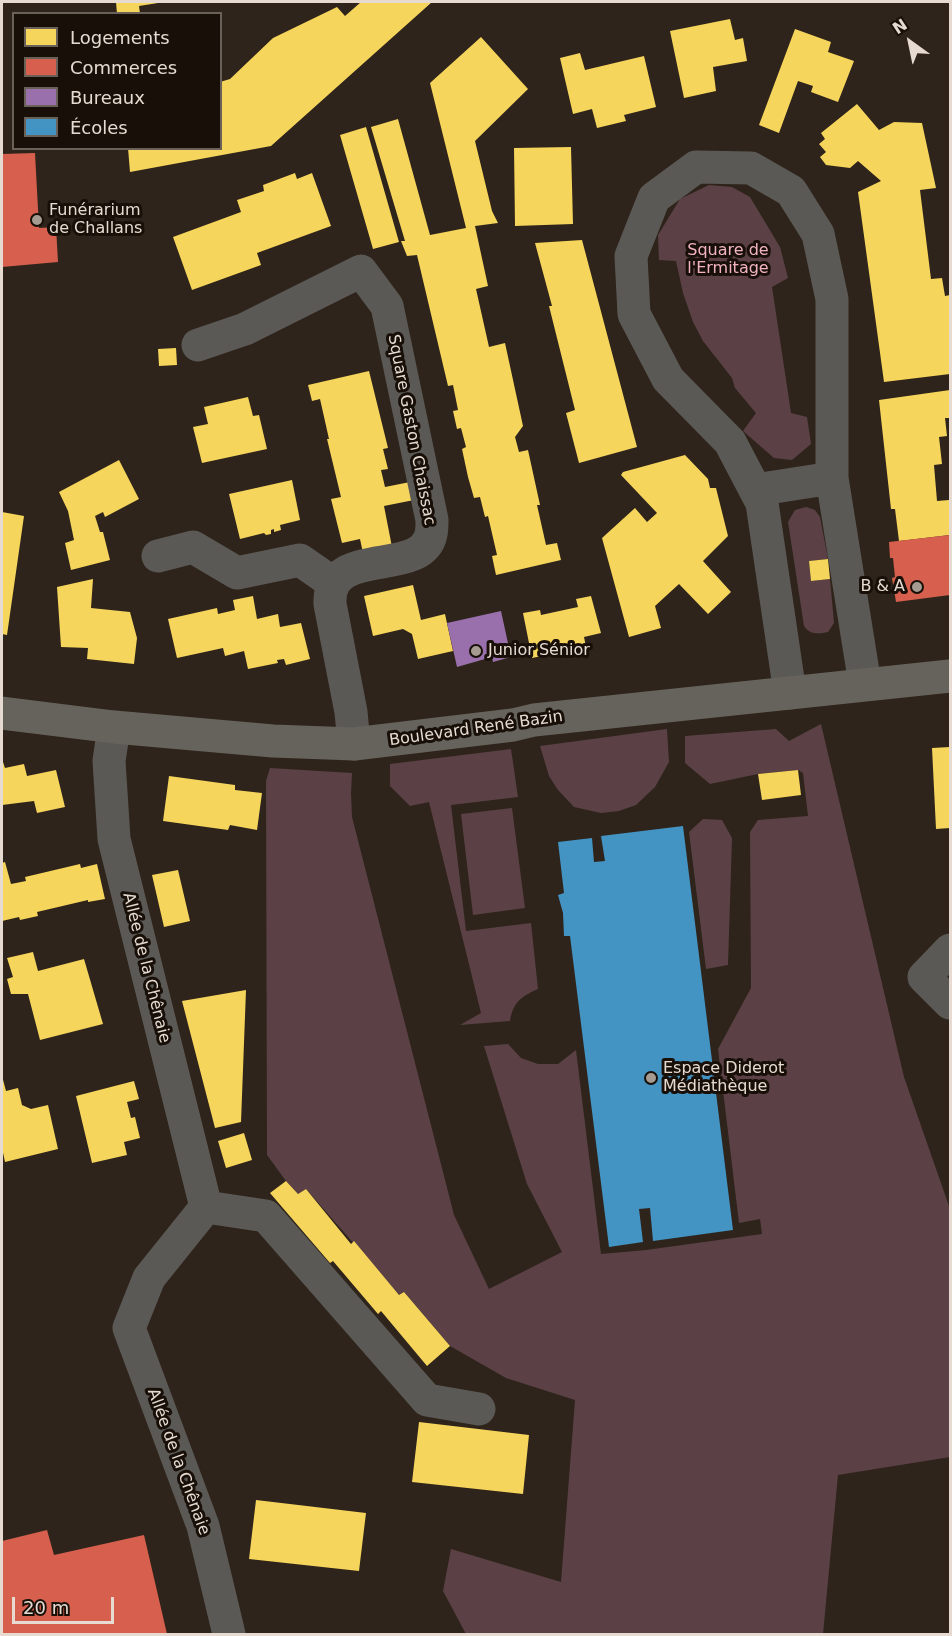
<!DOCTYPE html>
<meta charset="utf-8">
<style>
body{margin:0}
#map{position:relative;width:952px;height:1636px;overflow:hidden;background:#2e241b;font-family:"DejaVu Sans",sans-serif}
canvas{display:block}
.frame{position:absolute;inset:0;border:3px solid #e7dbd1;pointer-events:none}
.legend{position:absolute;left:12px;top:12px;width:210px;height:138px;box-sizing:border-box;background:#170f08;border:2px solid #6a6158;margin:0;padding:8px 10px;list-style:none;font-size:18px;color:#e7dbd1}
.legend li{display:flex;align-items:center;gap:12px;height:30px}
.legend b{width:30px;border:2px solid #6a6158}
.north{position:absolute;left:880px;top:12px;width:60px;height:60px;-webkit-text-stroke:4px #170f08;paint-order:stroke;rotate:327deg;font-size:16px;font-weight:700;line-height:24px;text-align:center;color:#e7dbd1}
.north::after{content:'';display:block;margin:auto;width:21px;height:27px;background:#e7dbd1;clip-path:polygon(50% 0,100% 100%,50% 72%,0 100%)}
.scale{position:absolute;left:12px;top:1597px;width:102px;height:27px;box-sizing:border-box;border:3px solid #e7dbd1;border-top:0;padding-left:8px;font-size:18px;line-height:21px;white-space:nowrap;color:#e7dbd1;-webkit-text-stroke:4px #170f08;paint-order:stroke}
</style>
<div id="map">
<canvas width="952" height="1636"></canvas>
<div class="frame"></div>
<ul class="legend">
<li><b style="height:16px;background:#f6d55c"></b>Logements</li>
<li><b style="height:16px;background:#d6604d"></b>Commerces</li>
<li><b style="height:16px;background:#9970ab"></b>Bureaux</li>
<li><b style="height:16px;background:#4393c3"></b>Écoles</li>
</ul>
<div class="north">N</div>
<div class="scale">20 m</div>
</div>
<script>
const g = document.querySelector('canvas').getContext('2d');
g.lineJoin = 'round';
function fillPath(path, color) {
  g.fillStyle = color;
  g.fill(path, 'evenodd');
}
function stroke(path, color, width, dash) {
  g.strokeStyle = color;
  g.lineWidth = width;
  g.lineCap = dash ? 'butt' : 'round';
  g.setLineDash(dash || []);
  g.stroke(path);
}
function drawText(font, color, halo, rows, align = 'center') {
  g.font = font + ' "DejaVu Sans",sans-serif';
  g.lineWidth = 6;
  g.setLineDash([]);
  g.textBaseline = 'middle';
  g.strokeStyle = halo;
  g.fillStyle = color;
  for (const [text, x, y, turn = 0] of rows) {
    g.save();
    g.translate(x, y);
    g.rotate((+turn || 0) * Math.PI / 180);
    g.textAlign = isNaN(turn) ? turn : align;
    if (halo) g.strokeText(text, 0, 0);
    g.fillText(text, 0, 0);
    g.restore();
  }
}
fillPath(new Path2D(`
 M709 185 732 187 750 197 780 247 788 278 772 287 791 413 807 417 811 444 792 460 774 458 743 431 756 413 735 388 732 378 703 341 693 322 683 293 676 261 659 260 658 235 680 199Z
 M806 507 815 510 820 517 828 559 809 561 811 581 830 579 834 623 828 632C818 634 810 635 804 626L788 522 795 510Z
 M821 724 904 1077 950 1209V1457L838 1475 823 1634H466L443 1591 451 1549 561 1582 575 1400 506 1378 450 1346 404 1292 399 1295 306 1189 298 1194 286 1181 267 1155 266 781 270 768 352 773 351 793 352 817 454 1215 489 1289 562 1252 527 1184 484 1046 508 1044 521 1058 538 1064H558L576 1050 601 1254 646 1250 762 1234 760 1219 739 1223 718 1049 751 988 750 832 758 820 808 816 803 773 798 770 758 774 710 784 685 763V736L776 729 789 741Z
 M667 729 669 762 655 787 636 805 619 811 601 813 574 807 558 790 549 776 540 746Z
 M511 749 518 797 451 805 466 931 531 923 538 989C522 996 513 1002 510 1021L460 1025 481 1013 429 802 410 806 390 786V764Z
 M512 808 525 908 473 915 461 814Z
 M703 819 722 820 732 838 728 965 706 969 689 832Z`), '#5b4145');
fillPath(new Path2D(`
 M116 2H158V3L139 6 140 14H117Z
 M361 2H432L271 146 130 172 128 148H220V82L230 79 273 38 337 7 345 16Z
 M730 19 735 40 743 38 747 61 713 67 716 91 684 98 670 31Z
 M795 29 831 42 828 52 854 61 838 102 811 92 813 86 798 81 779 133 759 125Z
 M481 37 528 89 475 141 492 211 498 223 475 226 488 286 476 289 489 347 505 343 523 426 515 437 519 452 528 450 540 505H537L546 545 557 543 561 560 496 575 492 556 497 555 488 516 485 517 480 497 474 498 468 477 462 449 466 447 461 428 457 429 453 411 458 410 453 385 448 386 417 255 407 256 401 241H405L371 127 398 119 430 235 466 228 430 83Z
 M580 53 585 70 644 56 656 107 624 115 626 121 597 128 592 109 573 114 560 58Z
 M857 104 879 130 894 122 922 123 936 188 920 190 931 279 942 278 945 296 950 295V374L884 382 858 192 881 181 858 161 850 168 826 165 820 157 826 152 819 144 825 139 821 133Z
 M366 127 399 242 373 249 340 135Z
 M571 147 573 224 515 226 514 148Z
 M295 173 297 179 312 173 331 226 257 253 261 265 192 290 173 237 241 212 237 200 264 191 263 185Z
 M582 240 637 447 579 463 566 413 575 410 549 306H552L535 243Z
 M176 348 177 365 159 366 158 349Z
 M369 371 388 448 383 449 388 469 381 470 385 487 410 482 414 500 384 506 392 547 363 553 360 539 342 543 331 499 341 497 327 439H329L320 399 312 401 308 385Z
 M950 390V418H945L947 436 939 437 942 464 934 465 937 501 949 500 950 535 899 541 895 509H891L879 400Z
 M248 397 253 416 259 415 267 449 202 463 193 427 208 424 204 407Z
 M685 455 708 479 710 488H716L728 536 703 561 731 592 708 614 679 584 655 606 661 628 629 637 602 538 635 508 647 522 657 513 621 475 623 472Z
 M119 460 139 499 105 517 103 512 95 516 100 532H103L110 560 71 570 65 543 74 540 68 511 59 492Z
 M292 480 300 520 280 525 281 530 274 532V529L271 530V534L266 535 264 533 240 539 229 494Z
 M2 512 24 516 7 635 2 634Z
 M828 559 830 579 811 581 809 561Z
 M93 579 91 608 130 612 137 638 134 664 87 659 88 648 61 647 57 587Z
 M413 585 421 620 445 614 453 651 418 659 412 634 403 629 373 636 364 596Z
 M253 596 257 619 278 614 280 627 301 623 310 659 286 665 284 659 277 660 278 663 248 669 244 651 225 656 223 648 177 658 168 619 217 608 218 614 235 610 233 600Z
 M591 596 601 633 584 637 586 647 532 658 523 613 540 610 541 615 578 607 576 599Z
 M950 747V828L936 829 932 748Z
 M2 759 5 768 24 764 27 776 56 770 65 807 37 813 34 801 2 805Z
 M798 770 801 795 762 800 758 774Z
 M169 776 235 785V790L262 793 257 830 230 825 228 830 163 821Z
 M5 862 11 884 26 881 25 877 80 864 81 868 97 864 105 899 88 902V900L37 912 38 916 20 920 19 917 2 921V863Z
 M178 870 190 921 164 927 152 875Z
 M33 952 38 971 84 959 103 1024 40 1040 28 994H11L7 979 13 977 7 958Z
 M246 990 241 1122 215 1128 182 1001Z
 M2 1076 6 1091 18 1088 22 1105 31 1109 48 1105 58 1149 5 1162 2 1148Z
 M134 1081 139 1099 127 1102 131 1118 135 1117 140 1138 124 1142 127 1155 92 1163 76 1096Z
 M244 1133 252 1160 226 1168 218 1141Z
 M286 1181 298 1194 306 1189 351 1244 354 1241 399 1295 404 1292 450 1346 427 1366 381 1311 378 1314 333 1261 330 1263 270 1193Z
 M419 1422 529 1435 523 1494 412 1482Z
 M256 1500 366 1513 359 1571 249 1559Z`), '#f6d55c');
fillPath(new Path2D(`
 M35 153 39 228 56 227 58 262 2 267V154Z
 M950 535V595L896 602 892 578 895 577 893 558H890L889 542Z
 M47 1530 54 1555 144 1535 167 1634H2V1541Z`), '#d6604d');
fillPath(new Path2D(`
 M501 611 511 657 493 662 492 657 457 667 447 623Z`), '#9970ab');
fillPath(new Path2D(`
 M683 826 733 1230 653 1241 650 1208 639 1209 643 1242 609 1247 570 936H564L563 913 558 895 564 893 558 842 592 838 594 862 605 861 601 836Z`), '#4393c3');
stroke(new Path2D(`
 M198 345 245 329 361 271 387 306 432 520C432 525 432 530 431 534 422 579 327 543 330 604L351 712 354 744
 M755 490 832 478
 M158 556 193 547 237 573 300 560 333 583
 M790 693 762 503 730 442 668 379 634 314 631 256 654 198 696 167 751 168 791 191 818 234 832 299V478L865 684
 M114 727 109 761 114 839 206 1207 149 1278 129 1328 203 1526 229 1634
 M950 950 924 977 950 1003
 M206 1207 266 1216 427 1400 479 1409`), '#5b5955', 33);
stroke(new Path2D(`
 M2 713 114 727 273 741 354 744 513 725 534 720 950 676`), '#66635d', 33);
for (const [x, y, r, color] of [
 [37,220,6,"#a69b91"],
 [917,587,6,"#a69b91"],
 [476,651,6,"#a69b91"],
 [651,1078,6,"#a69b91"]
]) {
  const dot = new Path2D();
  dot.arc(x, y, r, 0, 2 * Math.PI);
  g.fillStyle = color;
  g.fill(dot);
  stroke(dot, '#170f08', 2);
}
drawText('16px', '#e7dbd1', '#170f08', [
 ["Funérarium",49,211],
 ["de Challans",49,229],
 ["B & A",905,587,"right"],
 ["Junior Sénior",488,651],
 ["Espace Diderot",663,1069],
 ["Médiathèque",663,1087]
], 'left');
drawText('16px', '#f2b3c1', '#170f08', [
 ["Square de",728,251],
 ["l'Ermitage",728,269]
]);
drawText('16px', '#e7dbd1', '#170f08', [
 ["Square Gaston Chaissac",411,430,79],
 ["Boulevard René Bazin",476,729,-8],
 ["Allée de la Chênaie",146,968,76],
 ["Allée de la Chênaie",178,1462,70]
]);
</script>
